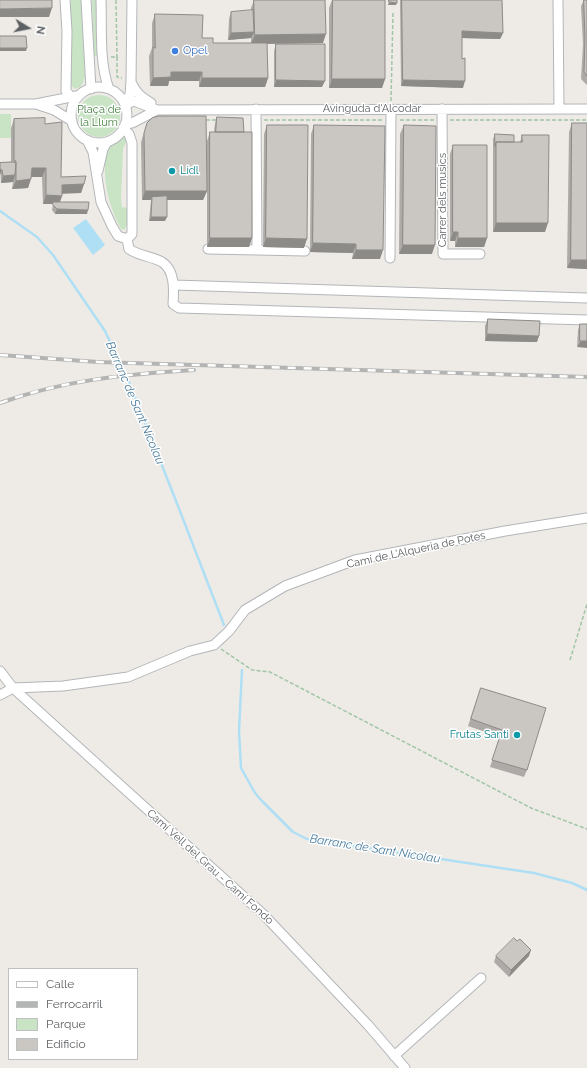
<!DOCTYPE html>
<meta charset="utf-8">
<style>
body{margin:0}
#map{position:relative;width:587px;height:1068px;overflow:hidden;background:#eeebe6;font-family:Raleway,sans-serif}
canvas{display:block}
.legend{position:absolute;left:8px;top:968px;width:130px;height:92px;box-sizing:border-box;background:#fff;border:1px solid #bfc0c1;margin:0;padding:5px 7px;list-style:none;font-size:12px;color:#5e6164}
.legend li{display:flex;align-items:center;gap:8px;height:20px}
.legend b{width:20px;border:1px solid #bfc0c1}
.north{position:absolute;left:8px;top:8px;width:40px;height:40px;-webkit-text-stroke:3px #fff;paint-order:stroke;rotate:100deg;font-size:11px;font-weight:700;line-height:16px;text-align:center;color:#5e6164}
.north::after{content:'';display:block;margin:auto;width:14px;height:18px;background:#5e6164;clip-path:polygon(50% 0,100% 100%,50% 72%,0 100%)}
</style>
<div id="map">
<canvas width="587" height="1068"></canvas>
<ul class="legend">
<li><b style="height:5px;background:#fff"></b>Calle</li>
<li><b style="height:5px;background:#b3b4b4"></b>Ferrocarril</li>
<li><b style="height:11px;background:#c9e3c5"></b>Parque</li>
<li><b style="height:11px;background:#cac6c2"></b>Edificio</li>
</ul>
<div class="north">N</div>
</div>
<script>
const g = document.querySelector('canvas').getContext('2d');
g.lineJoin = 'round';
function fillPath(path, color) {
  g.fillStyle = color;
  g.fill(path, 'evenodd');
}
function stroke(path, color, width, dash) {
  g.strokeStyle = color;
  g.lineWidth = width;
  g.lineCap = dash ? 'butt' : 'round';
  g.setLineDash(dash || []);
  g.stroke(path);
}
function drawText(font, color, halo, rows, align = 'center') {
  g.font = font + ' Raleway,sans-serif';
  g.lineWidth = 3;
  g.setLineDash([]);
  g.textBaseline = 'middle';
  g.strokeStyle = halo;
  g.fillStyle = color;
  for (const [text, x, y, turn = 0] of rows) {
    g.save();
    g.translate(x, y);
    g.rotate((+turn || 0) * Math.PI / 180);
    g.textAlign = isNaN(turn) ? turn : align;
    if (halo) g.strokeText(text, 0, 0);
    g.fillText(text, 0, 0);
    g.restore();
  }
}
fillPath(new Path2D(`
 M71 0H81L85 76 83 83 80 87 75 89 71 85Z
 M92 0H96L97 56H94Z
 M78 116a21 21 0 1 1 42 0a21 21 0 1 1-42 0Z
 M0 114H11V138H0Z
 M125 136 127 139 123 149 121 199 122 207 128 208 127 225 124 230 121 229C110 208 104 188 105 164 105 159 105 154 108 149 111 144 120 140 125 136Z`), '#c9e3c5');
fillPath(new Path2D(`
 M86 219 105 245 93 255 73 228Z`), '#afdff5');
stroke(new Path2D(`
 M0 211 37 237 53 255 105 331 129 382 178 506 224 625
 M242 670 239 731 241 768 255 793 262 801 293 832 307 839 534 873 572 883 587 890`), '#afdff5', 2.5);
const minor = new Path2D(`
 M65 0 67 31 66 91 71 97
 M86 0 91 89
 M101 0C102 28 99 63 109 89
 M558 0 559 109
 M131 82C137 94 140 96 151 103
 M71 115a28 28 0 1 1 56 0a28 28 0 1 1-56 0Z
 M124 102 130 95 131 81 132 0
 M0 104H36L76 96
 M36 104 54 110 72 121
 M125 105 134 101 157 110 587 109
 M256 109 257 250 305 251
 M442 109 443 254H480
 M125 124 132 123 157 110
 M123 128 129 134 132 143V234L127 239
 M87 140 93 152 101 202 112 226 118 236 127 239
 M98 171 103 149 107 142
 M127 239 129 249C139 256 151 256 162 262 175 270 174 290 173 304L179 308 587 320
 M208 249 257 250
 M390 258 391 109
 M174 285 587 298
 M0 671 13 688 264 915 368 1025 405 1068
 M0 695 13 688 63 686 128 677 190 651 214 645 229 631 245 610 285 586 355 560 505 531 587 518
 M394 1056 481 978`);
stroke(minor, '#b3b6b9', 11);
stroke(new Path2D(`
 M116 0 117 57
 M111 57H117V77L122 78
 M391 101 393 12
 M206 120H218
 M264 120H382
 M400 120H434
 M450 120H587
 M221 649 252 670 270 672 531 808 587 829
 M570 660 587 604`), '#a1c5a7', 1.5, [4, 2]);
stroke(minor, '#fff', 9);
const rail = new Path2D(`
 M0 355 98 362 587 377
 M0 403C63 380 128 374 194 370`);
stroke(rail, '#b3b4b4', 4);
stroke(rail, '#fff', 2.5, [8]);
fillPath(new Path2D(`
 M254 0 323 43 267 44 268 78 265 87H199V81H169L168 86H150L149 56 152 48V23L155 14 202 38 213 43H251V38L228 40 229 19 231 12 251 11V8Z
 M332 0 385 79 382 88H329V8Z
 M400 0H502L503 33 500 39 462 38V59L463 88 401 86Z
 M584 0H587V85L581 79 583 44 581 6Z
 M276 44 322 87H274V51Z
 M217 117 252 238 249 247H207V141L210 132H214L215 124Z
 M14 119 45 124 61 177 84 184 81 193H62V196L60 202 87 214H55L52 210 53 204H43L42 177H31L28 188 12 189 13 182 1 183 0 163 11 162V128Z
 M147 123 207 191 203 200H167L165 221H149L151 200H142L141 142Z
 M572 123H587V269L567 268 569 132Z
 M267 125 304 248 263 247 264 134Z
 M314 125 380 259H352L353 253 310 252 311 134Z
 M404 125 432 254H399L400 134Z
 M495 134 514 142H520L522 135 545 232H493V139Z
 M453 145 487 238 484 247H455V241H450V154Z
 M488 319 537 342 485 341V326Z
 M580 324H587L577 347 578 330Z
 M481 688 527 770 524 777 490 767 500 737 468 726Z
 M496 956H529L509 977 494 962Z`), '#aeaaa7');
fillPath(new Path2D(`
 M389 2 397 3 396 5H388Z
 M52 8 49 17H0V9Z
 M462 31 503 33 500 39 460 38Z
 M254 32 251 38 228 40 231 33Z
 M326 34 323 43 251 44 255 35Z
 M0 48H27L26 51H0Z
 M171 72H202L199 81H169L168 86H150L153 78Z
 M202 78H268L265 87H199Z
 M332 79H385L382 88H329Z
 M276 80 325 81 322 87H274Z
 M403 80 465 81 463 88 401 86Z
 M32 168H46L42 177H28Z
 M0 169 2 170 0 175Z
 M15 175 13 182 1 183 3 176Z
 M31 179 28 188 12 189 16 181Z
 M84 184 81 193 59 194 62 185Z
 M145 191H207L203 200H152V197L151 200H142Z
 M46 195 62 196 59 204 53 202V204H43Z
 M57 209 88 210 87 214H55Z
 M151 217H167L165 221H149Z
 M496 223H548L545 232H493Z
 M453 232H458L455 241H450Z
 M210 238H252L249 247H207Z
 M266 238 307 239 304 248 263 247Z
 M458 238H487L484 247H455Z
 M313 243 356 244 353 253 310 252Z
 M403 245H435L432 254H399Z
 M356 250H383L380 259H352Z
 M571 260H587V269L567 268Z
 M487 334 539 336 537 342 485 341Z
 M580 341H587V348L577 347Z
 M531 950 529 956 509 977 511 970Z`), '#8d8b88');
const building = new Path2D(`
 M0 0H52V8L0 9Z
 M254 0H325L326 34 255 35Z
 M333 0H385V79H332Z
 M389 0H397V3L389 2Z
 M402 0H502L503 33 462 31V59L465 58V81L403 80Z
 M584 0H587V76L584 72 585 38Z
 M253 10 254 32 231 33V12Z
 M155 14 203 15 202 38H213V43H267L268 78H202V72H171V77L153 78V47L155 48Z
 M0 36H26L27 48H0Z
 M276 44H325V81L276 80Z
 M159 116H206L207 191H145L144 133 147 123 152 118Z
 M217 117 243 118 244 132H216Z
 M45 118V124L62 122 61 177 86 176 84 184 62 185V196L46 195V168H32L31 179 16 181V161L14 160V119Z
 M572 123H587V260H571Z
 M267 125H308L307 239 266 238Z
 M314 125 385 126 383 250H356V244L313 243Z
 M404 125 436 126 435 245H403Z
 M210 132H252V238H210Z
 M495 134 514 135V142H496L495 146Z
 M522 135H549L548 223H496V142H522Z
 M453 145H487V238H458V232H453Z
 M13 162 16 163 15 175 3 176 2 170 0 169V163Z
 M167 196V217H151L152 197Z
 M53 202H89L88 210 57 209 53 205Z
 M488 319 540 321 539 336 487 334Z
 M580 324H587V341H580Z
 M481 688 546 708 527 770 492 760 502 730 471 719Z
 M514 938 517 941 520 939 531 950 511 970 496 956Z`);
fillPath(building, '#cac6c2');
stroke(building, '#8d8b88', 1);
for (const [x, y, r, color] of [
 [175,51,4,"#3f7fe0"],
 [172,171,4,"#0f9aa8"],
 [517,735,4,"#0f9aa8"]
]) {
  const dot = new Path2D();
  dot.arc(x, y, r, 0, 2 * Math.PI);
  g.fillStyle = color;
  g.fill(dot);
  stroke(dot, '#fff', 1.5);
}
drawText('11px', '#366cbe', '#fff', [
 ["Opel",183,51]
], 'left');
drawText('11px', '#5e6164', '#fff', [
 ["Avinguda d'Alcodar",372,109],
 ["Carrer dels musics",443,200,-90],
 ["Camí de L'Alqueria de Potes",416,550,-12],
 ["Camí Vell del Grau - Camí Fondo",210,867,42]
]);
drawText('11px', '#448140', '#fff', [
 ["Plaça de",99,110],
 ["la Llum",99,123]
]);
drawText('11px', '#0d838f', '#fff', [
 ["Lidl",180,171],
 ["Frutas Santi",509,735,"right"]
], 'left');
drawText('italic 12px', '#4a7c9d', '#fff', [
 ["Barranc de Sant Nicolau",135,403,67],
 ["Barranc de Sant Nicolau",375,849,9]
]);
</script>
